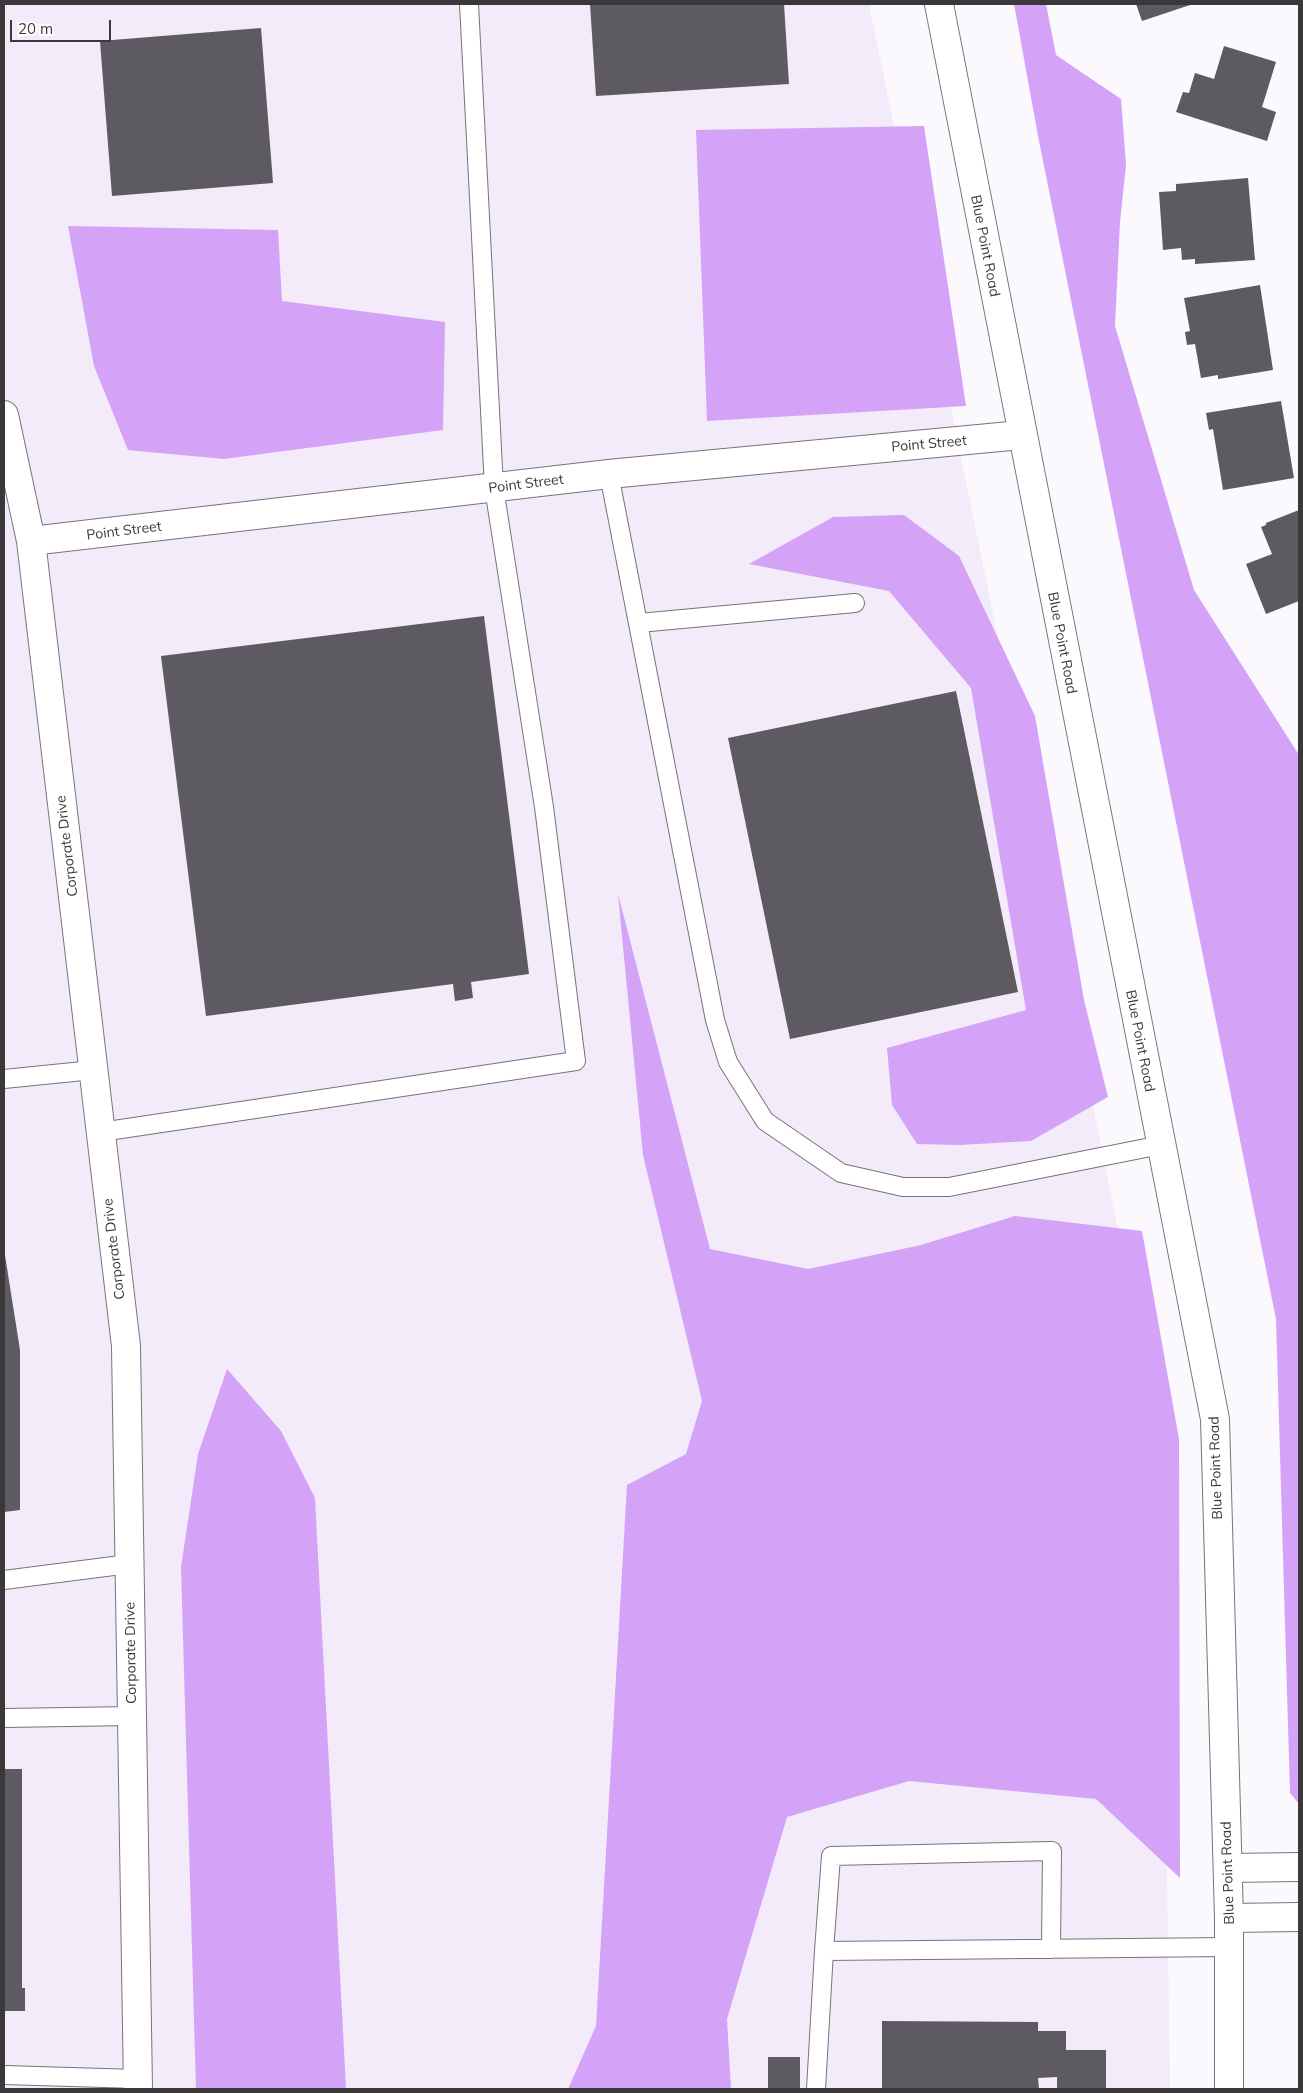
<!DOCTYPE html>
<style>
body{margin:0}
#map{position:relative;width:1303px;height:2093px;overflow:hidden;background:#fbf8fe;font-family:Mulish,sans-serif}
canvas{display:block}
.frame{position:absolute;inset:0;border:5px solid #39383b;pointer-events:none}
.scale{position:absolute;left:10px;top:20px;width:101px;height:22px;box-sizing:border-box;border:2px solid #39383b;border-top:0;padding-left:6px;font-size:15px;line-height:18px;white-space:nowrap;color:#39383b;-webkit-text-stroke:4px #fff;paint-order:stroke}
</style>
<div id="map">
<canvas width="1303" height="2093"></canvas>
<div class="frame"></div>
<div class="scale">20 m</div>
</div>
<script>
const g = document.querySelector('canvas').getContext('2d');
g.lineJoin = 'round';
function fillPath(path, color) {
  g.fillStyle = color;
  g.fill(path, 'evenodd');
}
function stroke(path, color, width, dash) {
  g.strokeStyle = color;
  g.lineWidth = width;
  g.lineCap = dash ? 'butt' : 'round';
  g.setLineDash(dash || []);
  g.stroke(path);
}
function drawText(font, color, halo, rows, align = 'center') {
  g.font = font + ' Mulish,sans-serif';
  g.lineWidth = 5;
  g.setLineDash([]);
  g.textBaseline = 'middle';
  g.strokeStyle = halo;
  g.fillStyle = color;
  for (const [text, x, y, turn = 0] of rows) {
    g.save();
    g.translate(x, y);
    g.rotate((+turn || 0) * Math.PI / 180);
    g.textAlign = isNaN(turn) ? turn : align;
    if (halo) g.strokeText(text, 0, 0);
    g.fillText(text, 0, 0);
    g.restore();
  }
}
fillPath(new Path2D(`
 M4 4H869L1161 1441 1170 2089H4Z`), '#f3eafa');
fillPath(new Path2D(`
 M1014 4H1046L1056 55 1121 99 1126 165 1120 222 1115 326 1194 590 1299 755V1804L1290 1793 1276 1319 1038 136Z
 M924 126 966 406 707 421 696 130Z
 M68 226 278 230 282 301 445 322 443 430 224 459 128 450 94 366Z
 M904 515 959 556 1035 716 1084 1000 1108 1097 1031 1141 959 1145 917 1144 892 1105 887 1048 1026 1010 971 688 889 591 749 564 833 517Z
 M618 894 710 1249 808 1269 921 1245 1015 1216 1142 1231 1179 1439 1180 1878 1096 1799 909 1781 787 1817 727 2019 731 2089H568L596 2026 627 1485 686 1454 702 1401 643 1155Z
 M227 1369 281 1431 315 1498 346 2089H196L181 1567 198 1454Z`), '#d4a3f8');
fillPath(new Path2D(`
 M590 4H784L789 84 596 96Z
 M1136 4H1193L1142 21Z
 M261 28 273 183 112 196 100 41Z
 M1224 46 1276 62 1262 107 1276 112 1267 141 1176 112 1183 92 1189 93 1195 73 1214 79Z
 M1248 178 1255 260 1195 264V259L1182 260 1181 248 1163 250 1159 192 1176 191V184Z
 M1260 285 1273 370 1218 379V375L1201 378 1195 344 1187 345 1185 332 1190 331 1184 298Z
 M1281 401 1294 478 1223 490 1213 429 1209 430 1206 413Z
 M1299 510V601L1266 614 1246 564 1272 554 1261 527 1266 525V523Z
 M484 616 529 974 471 982 473 998 455 1001 453 984 206 1016 161 656Z
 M956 691 1018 992 790 1039 728 738Z
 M4 1249 20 1350V1510L4 1512Z
 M4 1769H22V1988H25V2011H4Z
 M882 2021 1038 2022V2031H1066V2050H1106V2089H1057V2077L1038 2078 1039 2089H882Z
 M768 2057H800V2089H768Z`), '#5d5a61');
const service = new Path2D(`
 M609 474 715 1020 728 1062 765 1121 841 1173 903 1187H949L1161 1145
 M639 623 855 603
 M4 1079 93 1070
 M101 1132 576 1061 544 807 494 488 469 4
 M4 1580 129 1564
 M4 1718 132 1716
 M824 1951 831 1856 1052 1851 1051 1949
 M4 2075 138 2079
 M816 2089 824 1951 1229 1947`);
const minor = new Path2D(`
 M4 415 31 541 126 1346 138 2089
 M31 541 609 474 1021 435
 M1228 1868 1299 1867
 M1229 1918 1299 1917`);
const tertiary = new Path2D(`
 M939 4 1215 1419 1229 1918V2089`);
stroke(service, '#77737a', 20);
stroke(minor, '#77737a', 30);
stroke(tertiary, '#77737a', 30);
stroke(service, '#fff', 18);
stroke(minor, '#fff', 28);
stroke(tertiary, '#fff', 28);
drawText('14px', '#39383b', '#fff', [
 ["Blue Point Road",985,246,79],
 ["Point Street",929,444,-5],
 ["Point Street",526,484,-7],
 ["Point Street",124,531,-7],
 ["Blue Point Road",1062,643,79],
 ["Corporate Drive",67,846,-97],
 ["Blue Point Road",1140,1041,79],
 ["Corporate Drive",114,1249,-97],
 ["Blue Point Road",1216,1468,-92],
 ["Corporate Drive",131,1653,-91],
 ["Blue Point Road",1228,1873,-92]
]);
</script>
